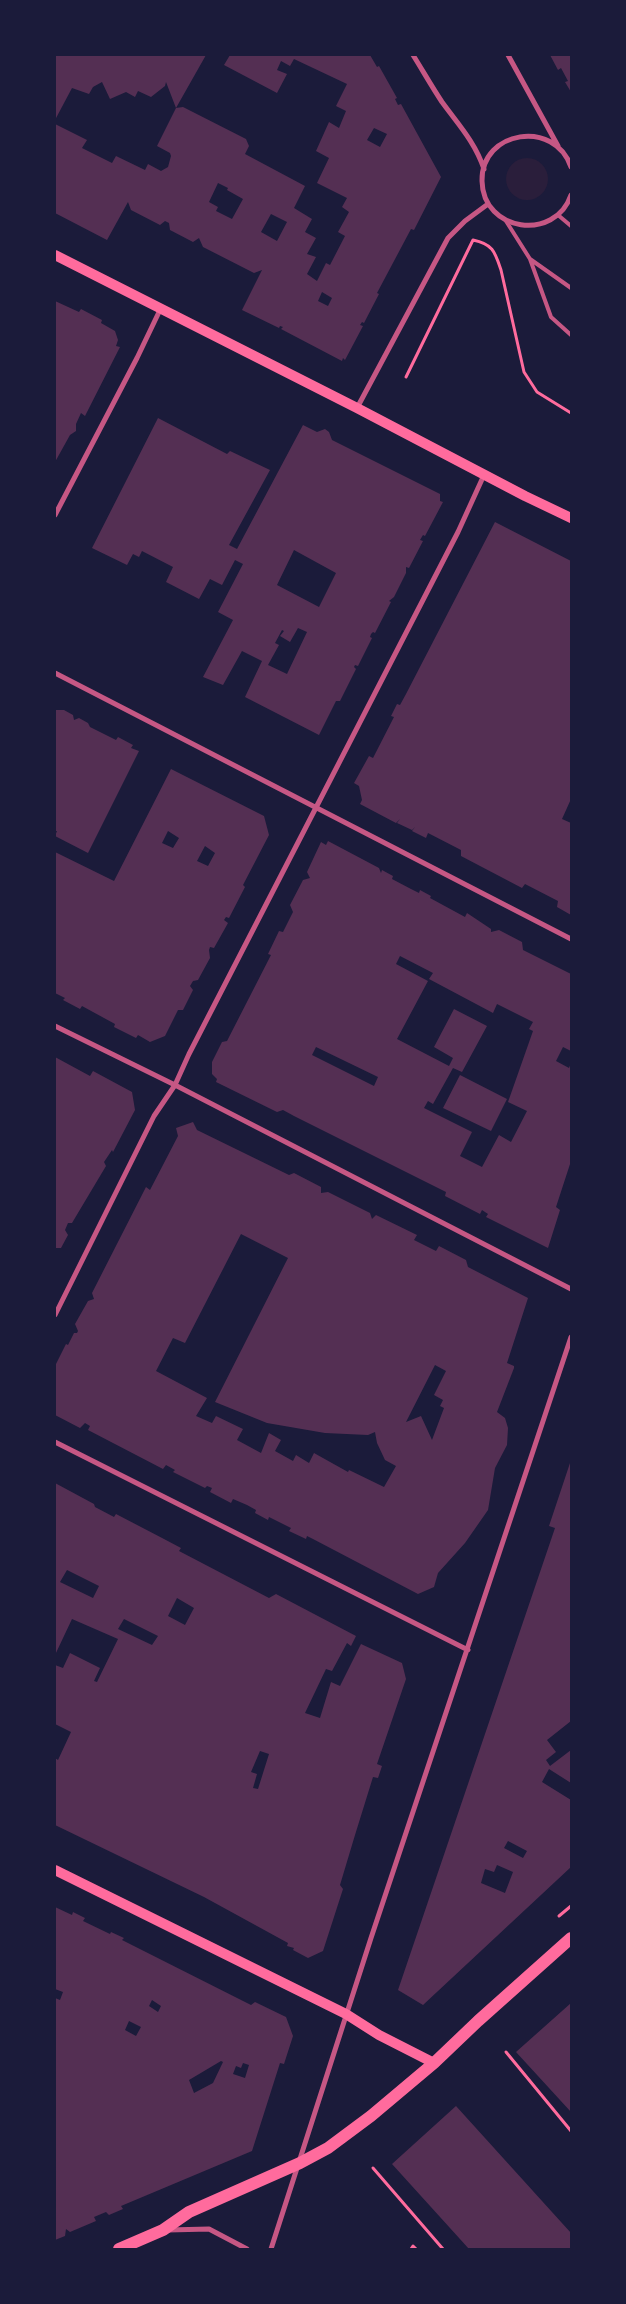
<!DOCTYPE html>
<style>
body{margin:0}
#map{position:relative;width:626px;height:2304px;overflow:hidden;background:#1b1b3a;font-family:Signika,sans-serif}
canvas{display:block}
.frame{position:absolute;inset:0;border:56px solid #1b1b3a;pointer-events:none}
</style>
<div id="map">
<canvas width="626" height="2304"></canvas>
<div class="frame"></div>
</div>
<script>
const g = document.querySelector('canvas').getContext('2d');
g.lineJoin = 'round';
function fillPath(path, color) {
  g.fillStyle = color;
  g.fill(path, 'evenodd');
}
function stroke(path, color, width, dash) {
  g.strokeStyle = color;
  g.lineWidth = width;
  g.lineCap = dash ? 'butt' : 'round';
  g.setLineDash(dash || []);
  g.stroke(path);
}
fillPath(new Path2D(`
 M506 179a21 21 0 1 1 42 0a21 21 0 1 1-42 0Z`), '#2a1e3b');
fillPath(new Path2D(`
 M55 55H206L176 108 183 107 246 139 249 146 245 154 305 186 294 208 312 219 305 232 316 238 307 254 316 257 307 274 317 281 326 263 330 265 345 236 338 232 349 212 342 207 347 198 317 183 329 158 316 151 329 122 339 128 346 111 336 106 347 84 294 59 290 66 281 61 277 70 287 74 277 93 224 65 230 55H370L377 67 379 66 397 98 395 99 398 105 401 104 441 177 414 230 411 229 377 293 379 294 364 323 362 322 360 325 363 326 345 360 343 358 342 361 281 329 283 327 280 326 279 328 242 310 262 270 254 273 203 247 199 238 193 242 170 230 169 223 165 221 160 225 131 210 128 202 107 240 55 213V124L87 140 82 148 112 163 116 156 145 170 148 164 161 171 168 167 171 156 170 153 157 146 176 108 166 82 165 86 151 97 138 91 135 97 126 92 110 99 102 82 93 87 89 94 72 88 55 120ZM374 128 387 134 380 147 367 140ZM218 183 228 188 227 190 243 199 232 219 216 211 218 207 209 202ZM271 214 287 222 277 241 261 232ZM322 292 332 298 328 306 318 301Z
 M550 55H571V92L565 82 568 81 561 68 558 70Z
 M55 301 79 312 81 309 102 320 101 323 115 331 118 340 116 346 120 347 85 416 81 413 76 424V431L70 435 55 462Z
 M158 418 227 454 230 451 270 470 229 545 237 549 303 425 317 432 325 429 329 432 332 440 440 494V501L443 502 425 536 423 535 420 540 423 541 409 568 406 567V573L394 597 389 601 391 602 375 633 373 632 371 634 370 637 372 638 358 666 355 665 354 667 356 669 340 701H336L319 735 245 697 262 661 242 651 223 685 203 677 233 620 218 612 243 564 235 560 222 585 210 579 199 599 166 582 173 567 142 551 139 557 133 554 127 565 92 548ZM294 550 336 573 319 607 277 585ZM298 628 307 632 287 674 268 665 279 645 275 643 282 630 284 631 280 636 290 642Z
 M495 522 571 561V799L562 819 571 823V915L557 907 558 901 525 884 522 888 461 856V850L428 833 426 838 412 831 415 827 412 830 397 823 400 819 396 823 360 804 362 800 359 786 354 783 369 756 373 758 394 717 391 716 397 704 400 705 406 694Z
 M55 710H64L73 715 74 720 79 718 88 723 90 727 116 740 118 737 133 745 131 748 139 751 88 853 55 836 57 831H55Z
 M171 769 264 816 269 835 243 885 245 887 229 918 226 917 224 920 228 923 214 948 210 947 209 950 210 958 198 980 193 981 190 986 193 990 183 1010H178L165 1036 150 1042 138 1035 136 1038 114 1027 115 1024 82 1006 80 1009 63 1000 65 998 55 993V852L114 881ZM168 831 179 838 173 848 162 843ZM205 846 215 853 208 866 197 861Z
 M328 841 379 868 381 873 382 870 393 876 392 879 411 889 419 893 420 890 431 896 430 898 465 917 467 913 491 929V932L499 930 522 942 523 950 571 974V1051L563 1047 556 1061 569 1068 571 1063V1161L556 1207 560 1210 548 1248 486 1217 488 1214 482 1210 480 1214 445 1196 446 1192 294 1116 283 1110 277 1112 216 1082 217 1079 212 1074V1062L222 1042 227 1041 271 955 268 954 279 931 283 932 293 912 290 905 303 880 310 878 307 872 321 842 326 845ZM400 956 433 973 429 979 493 1013 497 1004 533 1022 529 1029 533 1031 508 1102 527 1111 511 1142 499 1135 482 1167 460 1156 472 1132 424 1108 428 1101 433 1104 453 1068 462 1072 487 1026 454 1009 434 1047 453 1058 449 1066 397 1039 428 981 396 964ZM316 1047 378 1077 374 1086 312 1055Z
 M55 1057 90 1076 93 1071 132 1092 135 1110 113 1152 112 1150 104 1162 106 1166 72 1223H68L65 1230 68 1235 61 1248H55Z
 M460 1075 507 1099 491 1131 443 1108Z
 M193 1122 197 1130 289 1175 294 1173 321 1187V1193L328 1192 370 1213 372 1219 376 1215 417 1235 414 1240 436 1251 439 1246 466 1260 468 1267 528 1298 507 1363 514 1366V1368L497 1412 505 1418 508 1428 507 1445 495 1468 488 1510 465 1543 438 1573 434 1587 418 1594 313 1539 307 1536 306 1539 289 1531 291 1528 269 1517 268 1520 255 1513 256 1510 247 1505 233 1499 231 1503 210 1492 212 1488 207 1486 205 1488 173 1472 175 1470 166 1465 163 1469 88 1430 90 1426 85 1423 80 1428 55 1415V1366L66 1344 68 1345 74 1333H77L78 1331 75 1324 88 1301 94 1299 92 1293 146 1187 150 1190 178 1136 176 1128ZM241 1234 288 1258 215 1402 267 1423 325 1433 368 1435 375 1432 377 1443 385 1460 396 1466 384 1487 349 1470 348 1472 314 1453 309 1463 296 1455 293 1461 275 1451 281 1440 269 1433 261 1453 237 1440 243 1429 216 1416 212 1423 196 1416 207 1398 156 1371 173 1338 185 1343ZM435 1365 446 1371 434 1395 443 1400 440 1406 444 1408 432 1440 421 1416 406 1422Z
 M571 1460V1721L547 1740 556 1752 546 1760 550 1766 571 1750V1783L549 1769 542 1782 571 1800V1867L423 2005 398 1990 555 1528 549 1526ZM508 1841 527 1851 523 1858 504 1848ZM497 1865 513 1872 505 1893 481 1883 485 1869 494 1872Z
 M55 1483 94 1504 95 1507 114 1517 116 1514 164 1539 181 1548 179 1551 269 1598 276 1594 356 1636 351 1646 347 1643 332 1671 326 1669 305 1713 320 1718 331 1682 340 1686 361 1644 402 1663 406 1679 377 1764 382 1766 378 1778 373 1777 355 1835 340 1885 343 1889 323 1951 308 1958 293 1950 294 1948 287 1946 288 1943 204 1897 55 1825V1758L58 1760 71 1732 55 1724V1665L63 1668 70 1653 100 1668 94 1681 97 1682 118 1639 72 1619 55 1655ZM67 1570 99 1586 93 1598 60 1582ZM177 1598 194 1608 185 1625 168 1616ZM124 1619 158 1636 152 1645 118 1629ZM260 1751 269 1754 258 1789 253 1788 257 1774 251 1772Z
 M55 1907 72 1915 73 1912 85 1918 83 1921 110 1934 111 1932 124 1938 122 1940 251 2005 255 2002 286 2017 293 2036 284 2064 280 2063 252 2151 121 2206 123 2209 109 2215 106 2212 94 2217 96 2221 70 2232 66 2229 65 2236 55 2240V1998L60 2000 63 1992 55 1989ZM152 2000 161 2006 158 2012 149 2006ZM129 2021 141 2027 136 2036 125 2030ZM221 2061 223 2062 213 2083 194 2093 189 2080ZM243 2063 249 2065 245 2078 233 2074 236 2066 241 2068Z
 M571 2003V2112L516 2052Z
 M456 2106 571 2233V2249H469L392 2164Z`), '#542f53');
stroke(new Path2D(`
 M406 377 473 240C493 244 495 252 501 270L524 372 537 392 571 413
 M559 1916 571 1906
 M506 2052 571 2131
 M373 2168 443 2249
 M411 2249 413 2246 416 2249`), '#ff6b9d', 3);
stroke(new Path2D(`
 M558 215 571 226
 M506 221 530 259 551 317 571 335
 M530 259 571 288`), '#c65784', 4);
stroke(new Path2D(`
 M413 55C423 71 432 87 442 102 458 124 475 142 484 169
 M508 55 558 146
 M571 167C555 119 481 130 482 181 483 232 555 242 571 195
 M357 408 448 238 465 221 488 204
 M55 515 137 358 160 310
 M55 673 571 939
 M55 1026 175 1085 571 1289
 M55 1315 154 1116 175 1085 189 1054 458 532 484 475
 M55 1442 468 1650
 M168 2230 209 2229 247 2249
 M271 2249 371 1938 571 1337`), '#c65784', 5);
stroke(new Path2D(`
 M55 255 357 408 525 496 571 518
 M55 1870 346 2014 379 2035 434 2063`), '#ff6b9d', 10);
stroke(new Path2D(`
 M119 2249 163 2230 189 2212 300 2163 328 2148 371 2116 434 2063 478 2021 571 1938`), '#ff6b9d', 12);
</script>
